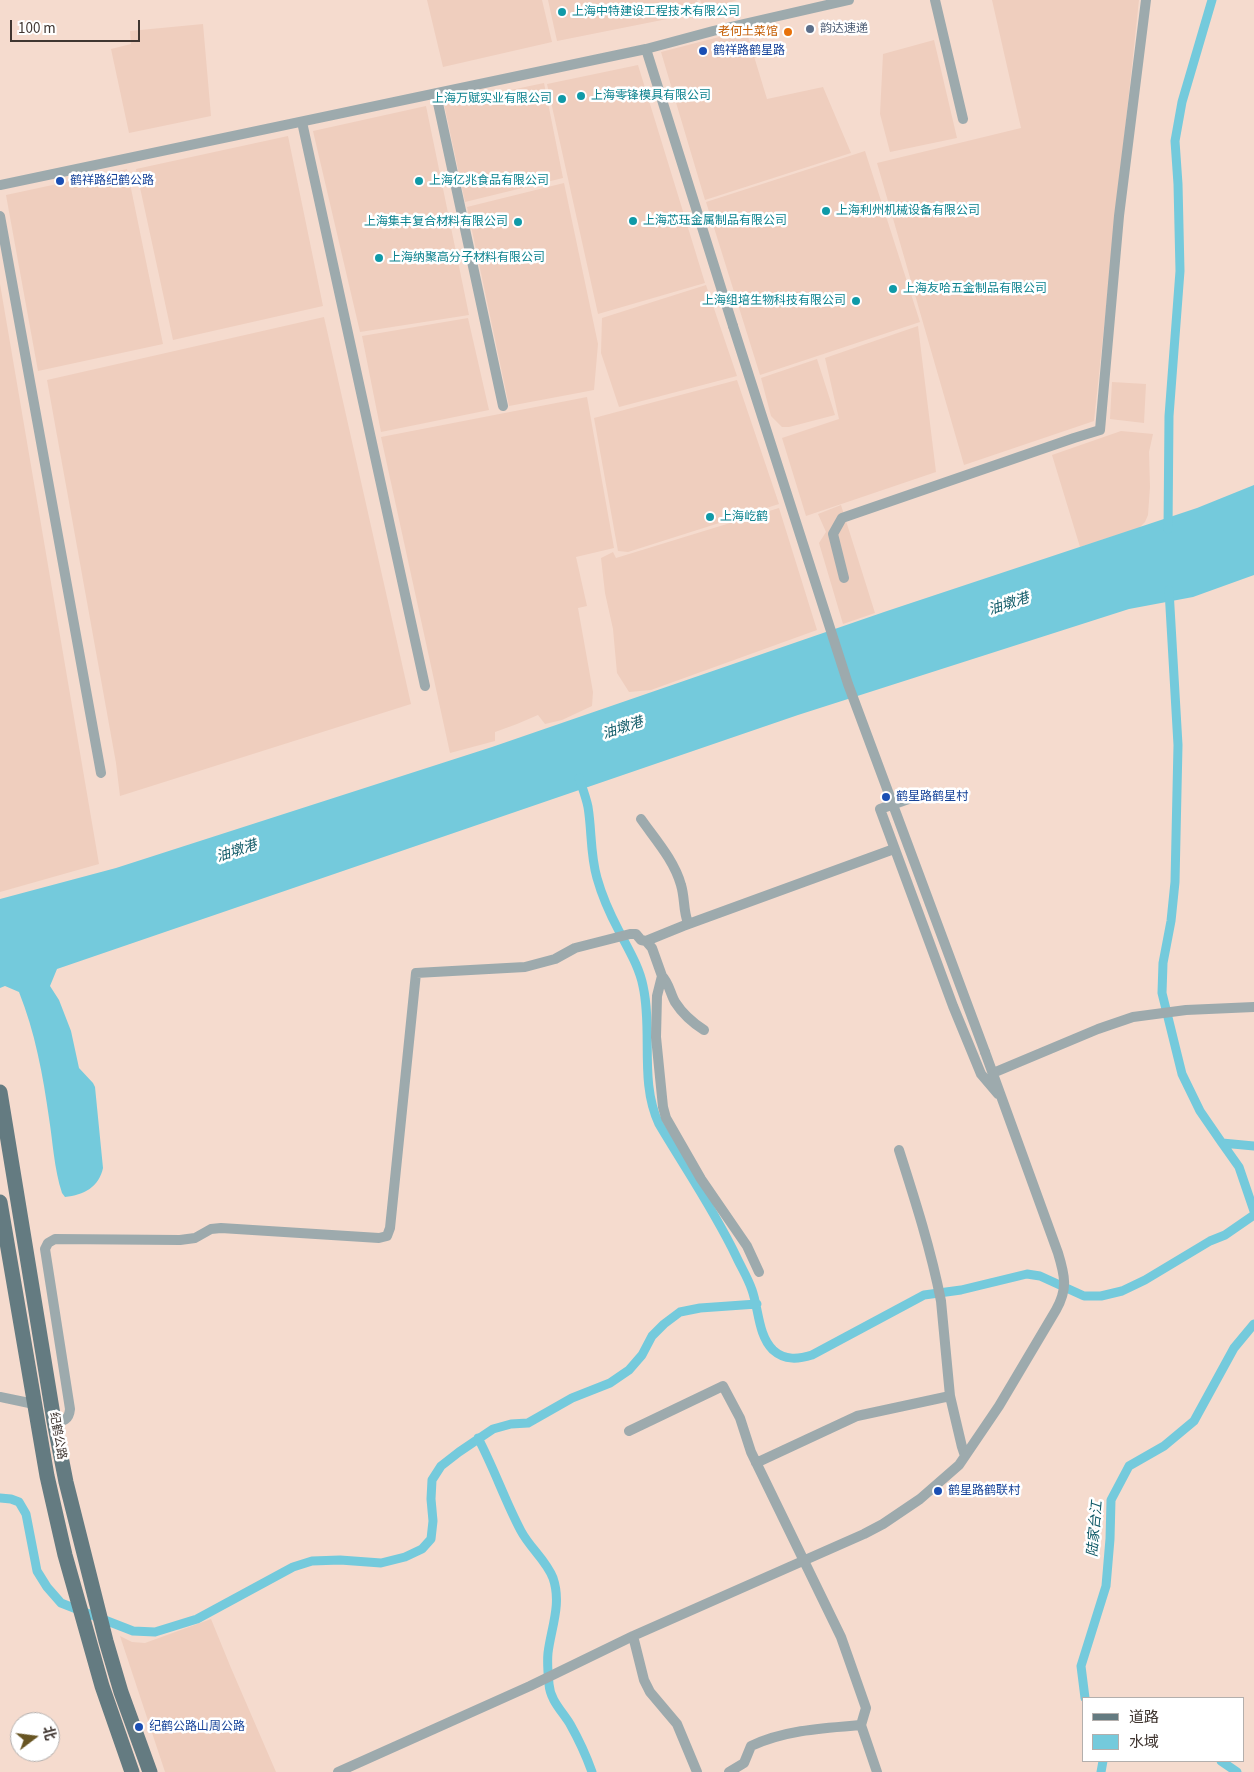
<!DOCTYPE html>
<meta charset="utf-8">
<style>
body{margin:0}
#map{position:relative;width:1254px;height:1772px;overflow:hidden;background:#f5dbce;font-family:"Source Sans 3","Noto Sans SC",sans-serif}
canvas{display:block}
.legend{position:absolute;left:1082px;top:1697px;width:162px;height:65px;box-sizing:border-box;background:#fff;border:1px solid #b3afad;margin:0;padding:6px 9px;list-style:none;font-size:15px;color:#403631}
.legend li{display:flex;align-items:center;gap:10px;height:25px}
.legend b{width:25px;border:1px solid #b3afad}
.north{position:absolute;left:10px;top:1712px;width:50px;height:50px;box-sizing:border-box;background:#fff;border:1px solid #b3afad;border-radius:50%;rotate:75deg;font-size:14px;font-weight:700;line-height:20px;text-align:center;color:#403631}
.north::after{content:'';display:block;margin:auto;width:18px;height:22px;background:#685523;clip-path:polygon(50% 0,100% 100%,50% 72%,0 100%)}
.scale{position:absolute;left:10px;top:20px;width:130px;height:22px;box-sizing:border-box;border:2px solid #403631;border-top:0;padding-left:6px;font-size:15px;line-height:18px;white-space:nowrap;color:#403631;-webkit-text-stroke:4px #fff;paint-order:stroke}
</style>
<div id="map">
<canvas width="1254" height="1772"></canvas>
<ul class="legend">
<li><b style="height:6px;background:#647b81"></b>道路</li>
<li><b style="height:14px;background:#74cadc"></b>水域</li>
</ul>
<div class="north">北</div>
<div class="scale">100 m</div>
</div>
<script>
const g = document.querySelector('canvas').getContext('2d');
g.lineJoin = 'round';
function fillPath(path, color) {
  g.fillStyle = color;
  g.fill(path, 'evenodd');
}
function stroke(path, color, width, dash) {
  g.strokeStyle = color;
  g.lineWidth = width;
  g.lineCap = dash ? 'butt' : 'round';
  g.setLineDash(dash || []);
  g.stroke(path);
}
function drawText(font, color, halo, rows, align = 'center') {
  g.font = font + ' "Source Sans 3","Noto Sans SC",sans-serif';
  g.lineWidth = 5;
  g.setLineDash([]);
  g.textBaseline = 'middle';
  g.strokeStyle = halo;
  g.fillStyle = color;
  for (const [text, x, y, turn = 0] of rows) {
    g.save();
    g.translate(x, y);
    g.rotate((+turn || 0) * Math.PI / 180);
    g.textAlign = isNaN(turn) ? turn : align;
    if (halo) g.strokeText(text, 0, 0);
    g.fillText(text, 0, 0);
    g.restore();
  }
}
fillPath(new Path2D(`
 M427 0H542L552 42 443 67Z
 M548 0H697L702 12 557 41Z
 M700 0H737L705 11Z
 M992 0H1139L1094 421 964 465 877 163 1021 128Z
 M203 24 211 116 129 133 111 49 131 44 130 31Z
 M746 30 767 99 823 87 851 153 705 200 661 52Z
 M934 40 957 138 890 152 880 114 883 54Z
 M638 65 705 283 598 314 547 84Z
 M544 83 563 178 465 202 444 104Z
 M426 106 469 315 360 332 313 131Z
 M288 136 323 306 173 340 136 169Z
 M865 151 920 322 760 375 706 202Z
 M127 169 163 344 38 371 6 195Z
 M564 183 598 344 594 390 509 406 467 207Z
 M0 284 99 864 0 892Z
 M706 285 737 376 619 407 601 353 602 318Z
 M324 317 411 704 120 796 116 763 47 380Z
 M468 318 489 410 381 432 362 336Z
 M918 326 936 472 806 516 782 438 839 419 825 358Z
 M817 359 835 415 789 427H782L771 416 761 378Z
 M737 380 779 504 628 552 618 551 594 418Z
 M1112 382 1146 384 1144 423 1110 419Z
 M587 397 614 548 576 557 587 606 578 608 593 692 592 706 562 720 545 724 538 715 517 724 495 732V741L450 753 381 437Z
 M1121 431 1153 434 1149 452 1150 487 1148 515 1145 522 1139 528 1080 547 1052 455Z
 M841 505 875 613 843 624 819 543 826 532 818 514Z
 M779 508 817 630 651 690 629 692 617 673 613 629 605 593 601 558 613 552 616 558Z
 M211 1619 231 1668 276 1772H165L120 1636 132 1642 145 1643Z`), '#efcebe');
fillPath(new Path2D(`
 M1254 485V575L1193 597 1129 609 798 715 57 969 50 986 59 1000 71 1031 79 1068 93 1083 95 1087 103 1168C99 1187 84 1195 65 1197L62 1193C54 1168 53 1143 49 1118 43 1075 35 1032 19 992L5 986 0 988V899L116 868 492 747 887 611 1197 508Z`), '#74cadc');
stroke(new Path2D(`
 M1168 529 1169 416 1180 271 1178 184 1175 141 1182 102 1212 0
 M1169 590 1178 745 1175 882 1171 921 1163 963 1162 993 1182 1074 1200 1111 1222 1143 1254 1146
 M579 778C582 787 586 797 588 807 592 831 590 854 597 878 602 896 610 914 619 931 628 949 639 966 643 986 653 1031 639 1082 659 1124 685 1168 714 1210 736 1256 741 1267 748 1278 752 1290 759 1310 758 1335 773 1350 785 1361 799 1359 812 1355L924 1295 961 1290 1027 1274 1040 1276 1084 1296H1101L1122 1291 1145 1280 1210 1241 1225 1235 1254 1215
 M1222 1143 1239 1167 1254 1211
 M478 1438C494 1468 505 1501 521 1531 530 1548 546 1560 553 1578 562 1604 551 1628 548 1653 547 1663 548 1674 549 1684 550 1700 562 1711 570 1724 579 1740 586 1755 592 1772
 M0 1498 11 1499 19 1502 26 1514 37 1571 47 1587 61 1603 133 1631 155 1632 197 1619 293 1567 312 1561 340 1560 381 1563 405 1557 422 1549 431 1539 433 1521 431 1499 432 1480 441 1466 459 1452 493 1429 511 1424 528 1423 572 1398 610 1383 629 1370 642 1355 652 1336 664 1324 680 1312 700 1308 757 1304
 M1085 1698 1081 1666 1106 1586 1110 1539 1111 1500 1129 1466 1164 1446 1194 1421 1234 1348 1254 1324
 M1221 1761 1237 1772
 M1101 1772 1103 1761`), '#74cadc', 9);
stroke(new Path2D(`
 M935 0 963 119
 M646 49 733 326
 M436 94 503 406
 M302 122 425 686
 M0 185 646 49 713 31 849 0
 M0 216 101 773
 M844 578 833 534 842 518 1074 438 1100 430 1119 216 1146 0
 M920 795 880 809 953 1006 981 1074 998 1094
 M641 819C655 839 674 860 681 885 685 898 683 910 688 923L683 926
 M646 941 652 948 662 976 657 996 656 1037 663 1107 666 1118 701 1179 747 1246 759 1272
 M662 976C669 983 670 993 675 1002 682 1013 693 1023 704 1030
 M993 1073 1098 1029 1133 1017 1186 1010 1254 1007
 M899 1150C915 1200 931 1250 941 1301L950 1396 962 1447 965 1456
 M0 1397 34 1404
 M54 1421C64 1421 69 1420 70 1409L45 1249 48 1243 55 1239 180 1240 195 1238 211 1229 221 1228 379 1238 387 1236 390 1228 416 973 525 967 555 959 575 948 630 934H636L641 940 646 941 683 926 894 849
 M629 1431 723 1386 740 1418 751 1452 841 1637 866 1708 861 1725 877 1772
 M756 1463 857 1416 950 1396
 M633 1636 644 1680 650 1692 677 1724 697 1772
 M338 1772 530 1686 633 1636 864 1534 883 1524 920 1499 959 1465 999 1406 1056 1310C1068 1289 1065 1276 1058 1253L985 1052
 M729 1772 744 1763 751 1746C785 1730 824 1728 861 1725`), '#9daaad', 10);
stroke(new Path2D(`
 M0 1092 54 1421 66 1482 106 1641 121 1692 150 1772
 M0 1202 47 1476 65 1555 102 1686 132 1772`), '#647b81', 15);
stroke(new Path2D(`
 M733 326 848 684 985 1052`), '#9daaad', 10);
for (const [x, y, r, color] of [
 [562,12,5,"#0f9aa8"],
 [810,29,5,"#5c6f8a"],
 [788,32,5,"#e8710a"],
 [703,51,5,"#1a4fb4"],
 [581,96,5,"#0f9aa8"],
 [562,99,5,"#0f9aa8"],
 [60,181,5,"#1a4fb4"],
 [419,181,5,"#0f9aa8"],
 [826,211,5,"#0f9aa8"],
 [633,221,5,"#0f9aa8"],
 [518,222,5,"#0f9aa8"],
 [379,258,5,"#0f9aa8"],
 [893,289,5,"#0f9aa8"],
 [856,301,5,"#0f9aa8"],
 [710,517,5,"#0f9aa8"],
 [886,797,5,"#1a4fb4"],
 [938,1491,5,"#1a4fb4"],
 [139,1727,5,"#1a4fb4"]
]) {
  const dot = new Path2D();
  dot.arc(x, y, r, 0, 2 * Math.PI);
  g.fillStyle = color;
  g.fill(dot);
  stroke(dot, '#fff', 2);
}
drawText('12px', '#0d838f', '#fff', [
 ["上海中特建设工程技术有限公司",572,12],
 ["上海零锋模具有限公司",591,96],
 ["上海万赋实业有限公司",552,99,"right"],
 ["上海亿兆食品有限公司",429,181],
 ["上海利州机械设备有限公司",836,211],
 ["上海芯珏金属制品有限公司",643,221],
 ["上海集丰复合材料有限公司",508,222,"right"],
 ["上海纳聚高分子材料有限公司",389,258],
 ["上海友哈五金制品有限公司",903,289],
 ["上海组培生物科技有限公司",846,301,"right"],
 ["上海屹鹤",720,517]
], 'left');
drawText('12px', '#4e5e75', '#fff', [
 ["韵达速递",820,29]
], 'left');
drawText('12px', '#c56008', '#fff', [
 ["老何土菜馆",778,32]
], 'right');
drawText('12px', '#164399', '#fff', [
 ["鹤祥路鹤星路",713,51],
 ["鹤祥路纪鹤公路",70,181],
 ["鹤星路鹤星村",896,797],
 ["鹤星路鹤联村",948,1491],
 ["纪鹤公路山周公路",149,1727]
], 'left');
drawText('12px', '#403631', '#fff', [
 ["纪鹤公路",57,1436,80]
]);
drawText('italic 14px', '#105a67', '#fff', [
 ["油墩港",1009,605,-18],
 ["油墩港",623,729,-18],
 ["油墩港",237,852,-18],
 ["陆家台江",1096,1529,-85]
]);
</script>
